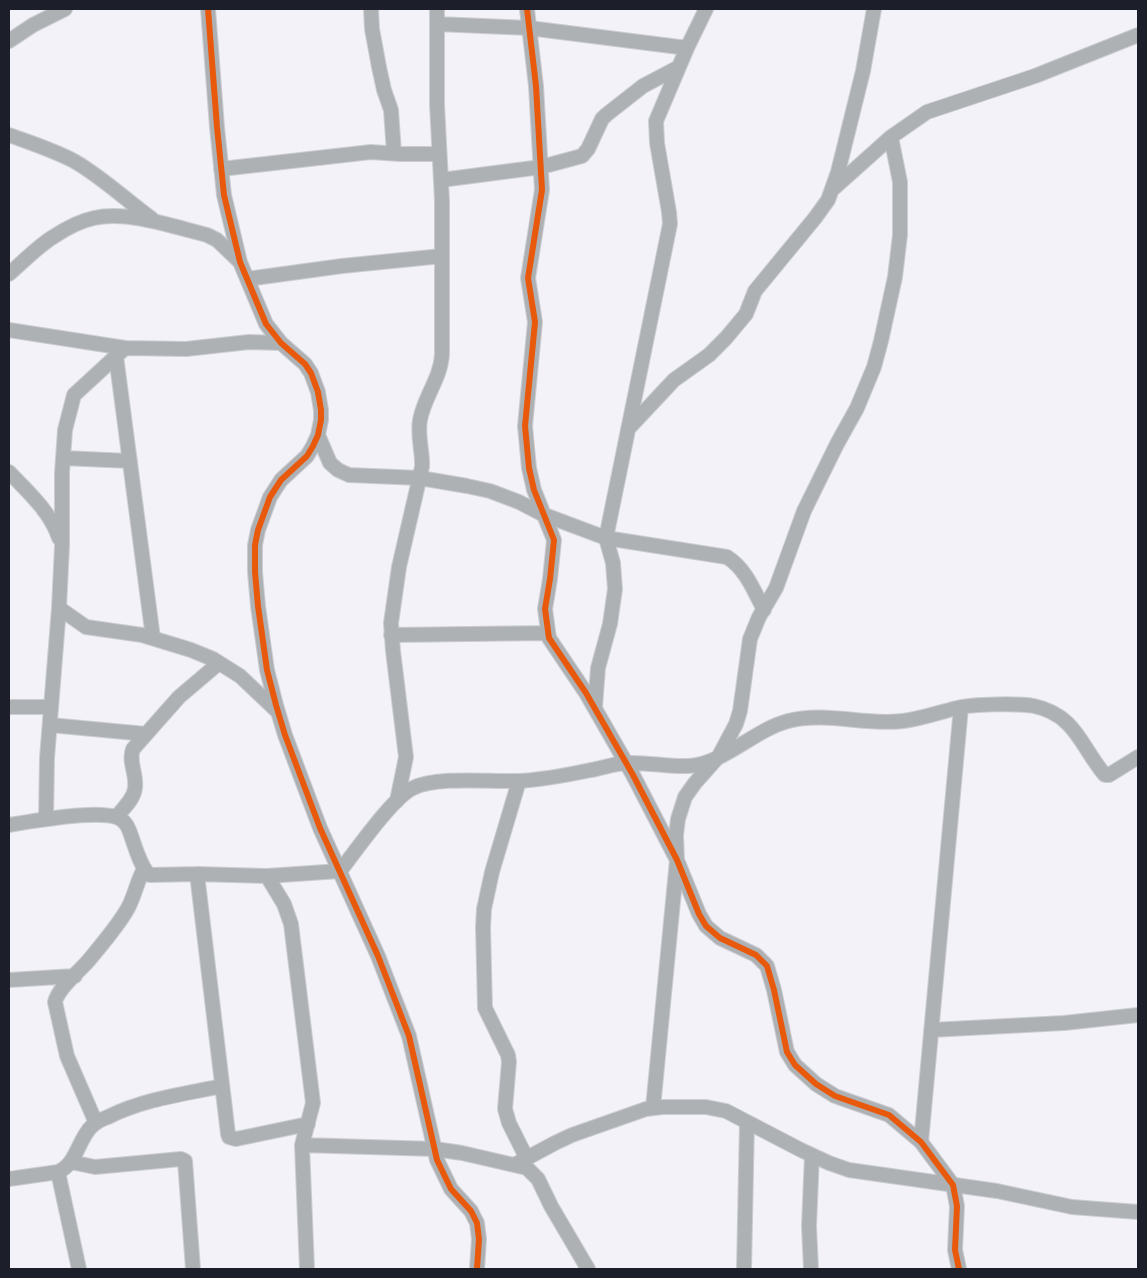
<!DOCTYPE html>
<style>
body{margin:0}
#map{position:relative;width:1147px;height:1278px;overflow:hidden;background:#f2f2f8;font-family:"PT Sans",sans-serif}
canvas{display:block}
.frame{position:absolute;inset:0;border:10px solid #1c1e29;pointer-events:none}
</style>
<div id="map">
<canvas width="1147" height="1278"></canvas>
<div class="frame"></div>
</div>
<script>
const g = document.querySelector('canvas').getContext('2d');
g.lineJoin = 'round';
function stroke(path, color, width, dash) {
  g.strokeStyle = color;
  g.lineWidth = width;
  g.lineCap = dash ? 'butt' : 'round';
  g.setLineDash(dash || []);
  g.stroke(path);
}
const minor = new Path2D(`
 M208 9 217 127 224 195 240 262 266 324 281 343 305 364 311 373 318 392 321 410V420L318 435 313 446 307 456 281 480 270 497 258 530 255 545V572L258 606 267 670 276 705 285 735 320 828 378 956 409 1036 437 1160 451 1189 471 1211 477 1223 479 1239 477 1269
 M371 9 372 29 379 67 384 90 391 110 394 153
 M527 9 536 86 542 190 528 278 535 322 525 426 529 468 534 490 554 540 550 579 545 609 549 638 586 693 633 775 677 860 699 914 706 926 720 938 756 955 767 966 774 990 787 1052 795 1065 816 1084 835 1096 889 1115 921 1142 953 1185 957 1206 955 1250 959 1269
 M437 24 529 28 687 48
 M9 41 33 25 65 9
 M9 135C31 143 53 150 74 161 102 177 126 200 152 219
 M221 169 371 152 400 154H439
 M441 180 541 167 582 156 588 149 602 119 606 115 643 86 679 67
 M834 188 891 137 927 112 1035 76 1138 35
 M9 274C23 262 37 247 53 237 65 229 80 221 94 218 127 210 174 227 207 235L217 240 240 262
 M247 279 342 266 442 256
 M9 330 125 348 186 349 249 342 281 343
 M116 356 153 638
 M628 429 674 380 709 355 726 338 746 314 755 291 815 218 828 200 838 172 863 71 874 9
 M318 435 330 463 338 470 349 475 420 478 467 486 490 491 519 502 542 514 606 538 727 557C746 569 754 591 764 610
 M63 458 130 461
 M9 472C28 492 50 511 59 538
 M59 608 86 627 142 635 191 650 213 659 240 676 277 711
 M391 635 548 633
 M9 707H51
 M595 707 598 668 610 624 615 589 613 563 606 538 670 224 669 212 657 143 656 121 687 48 706 9
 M50 725 146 734
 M519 781 492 872 484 909 483 927 485 1008 508 1055 509 1062 505 1109 509 1123 527 1159
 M397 801 406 757 393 651 391 623 399 567 422 467C423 452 417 436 420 420 424 397 441 378 442 354V201L437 104V9
 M116 817C123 809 134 799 135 788 137 774 128 761 133 749L179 697 219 663
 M46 819 47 758 59 608 62 546V473L65 430 74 395 125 348
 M9 825C33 821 94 810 116 817 122 819 127 824 129 830 134 842 140 868 150 875L197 874 267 876 340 871C355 852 393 797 413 788 437 776 491 782 519 781 543 780 567 775 591 770 603 768 616 763 628 763 648 762 668 767 688 766 722 765 754 730 788 721 827 711 865 726 903 721 921 719 940 712 957 708 972 704 1019 703 1034 706 1076 715 1081 747 1105 775H1109L1138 757
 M197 874 228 1134 229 1137 236 1139 308 1124
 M267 876 284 904 291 924 313 1103 302 1145 307 1269
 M9 980 75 976
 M931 1030 1064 1023 1138 1015
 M653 1108 677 860 676 835 678 819 685 797 695 783 719 756 736 724 740 711 750 639 759 617 776 588 804 511 837 444 857 408 874 367 881 341 895 277 900 235V182L891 137
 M96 1123 67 1056 55 1002C58 988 80 971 89 960 102 944 118 926 128 908 135 895 137 881 144 869
 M921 1142 961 707
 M302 1145 435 1149 462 1153 527 1168 538 1179 551 1206 588 1269
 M71 1162 95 1167 181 1159 185 1161 193 1269
 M514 1165 555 1143 572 1135 646 1109 662 1107H706L726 1111 801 1150 829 1163 849 1170 997 1191 1072 1207 1138 1212
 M58 1172 79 1269
 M9 1179 58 1172C77 1164 78 1139 92 1126 96 1122 102 1119 108 1117 144 1099 184 1094 222 1086
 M744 1269 747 1122
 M811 1269 809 1226 812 1155`);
stroke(minor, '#cccdd2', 16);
stroke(minor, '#adb1b4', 14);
stroke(new Path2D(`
 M208 9 217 127 224 195 240 262 266 324 281 343 305 364 311 373 318 392 321 410V420L318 435 313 446 307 456 281 480 270 497 258 530 255 545V572L258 606 267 670 276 705 285 735 320 828 378 956 409 1036 437 1160 451 1189 471 1211 477 1223 479 1239 477 1269
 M527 9 536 86 542 190 528 278 535 322 525 426 529 468 534 490 554 540 550 579 545 609 549 638 586 693 633 775 677 860 699 914 706 926 720 938 756 955 767 966 774 990 787 1052 795 1065 816 1084 835 1096 889 1115 921 1142 953 1185 957 1206 955 1250 959 1269`), '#e8590c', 6);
</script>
